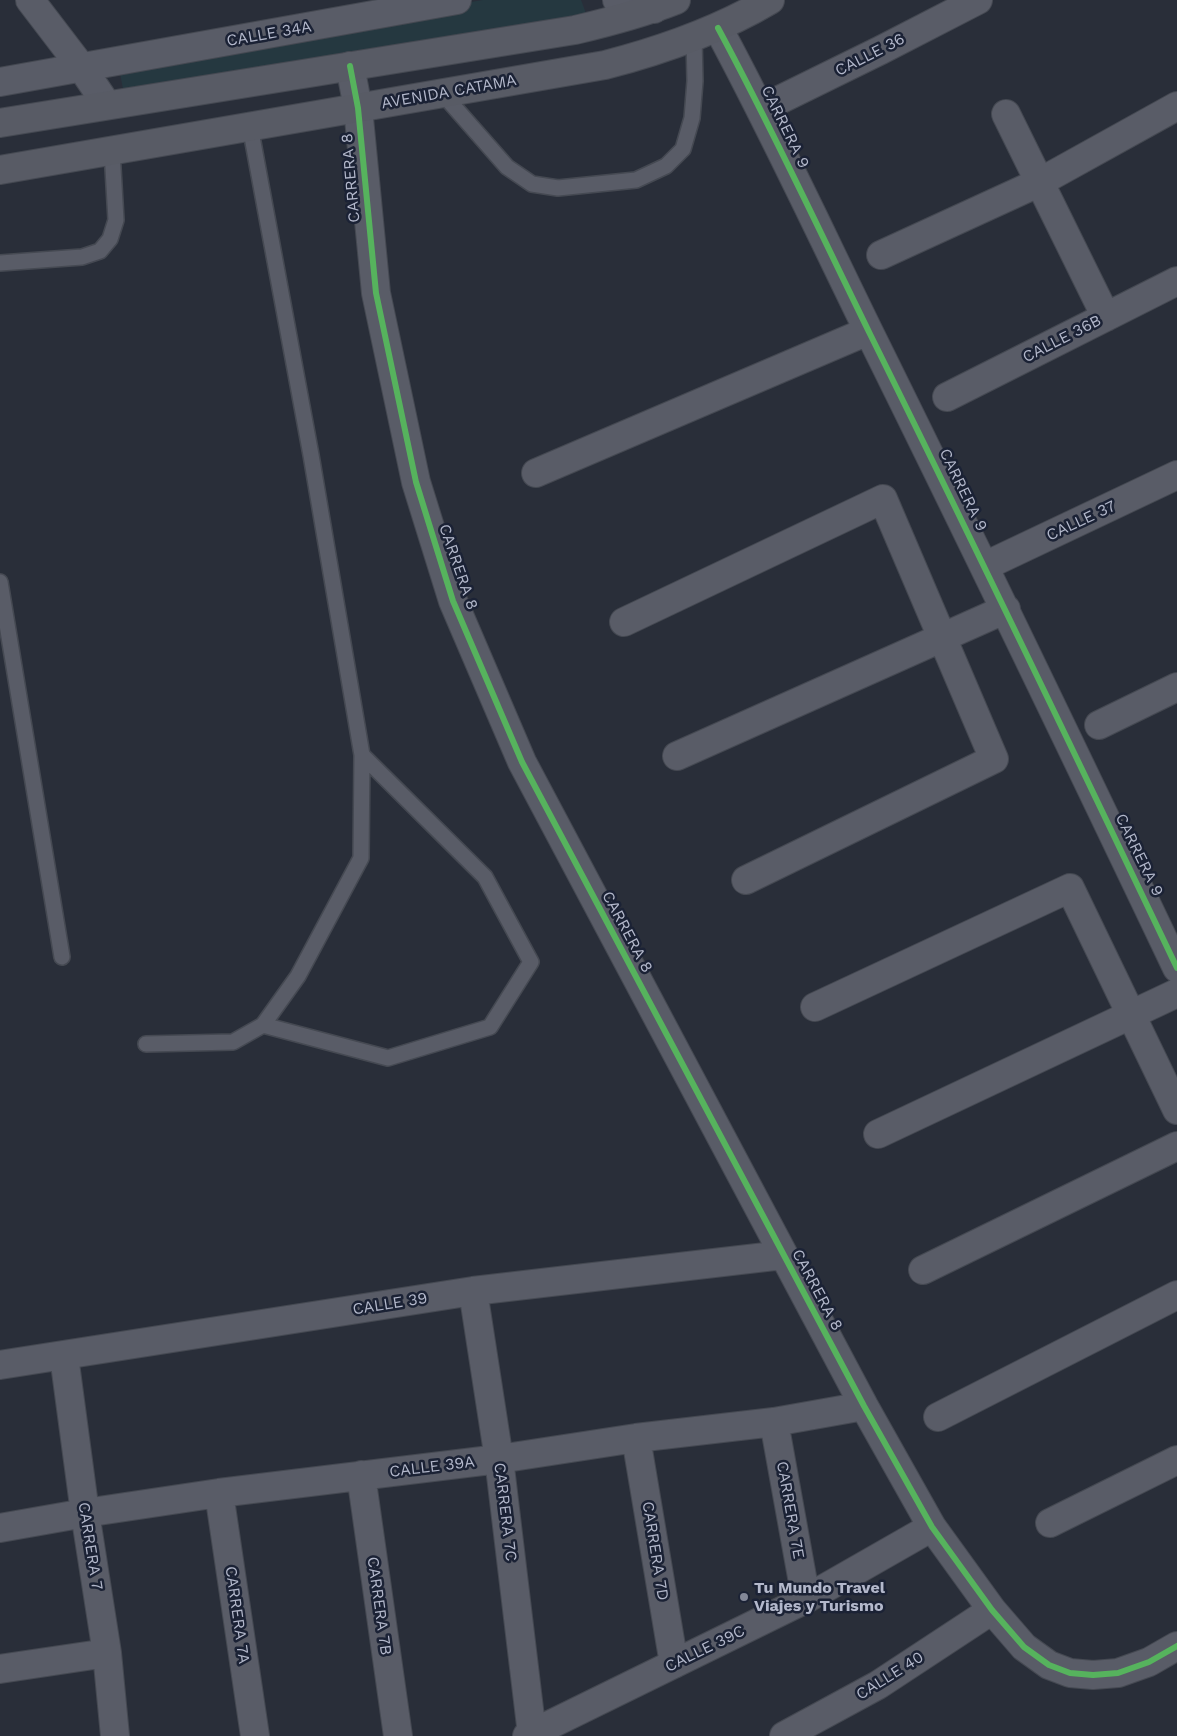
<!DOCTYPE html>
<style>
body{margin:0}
canvas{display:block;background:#292e39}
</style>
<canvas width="1177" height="1736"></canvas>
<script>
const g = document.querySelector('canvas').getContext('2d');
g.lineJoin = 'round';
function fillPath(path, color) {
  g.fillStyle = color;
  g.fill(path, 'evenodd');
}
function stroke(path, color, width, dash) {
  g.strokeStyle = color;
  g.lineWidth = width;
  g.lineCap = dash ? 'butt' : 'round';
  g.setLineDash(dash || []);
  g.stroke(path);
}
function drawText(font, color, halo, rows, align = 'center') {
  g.font = font + ' "Work Sans",sans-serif';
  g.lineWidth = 5;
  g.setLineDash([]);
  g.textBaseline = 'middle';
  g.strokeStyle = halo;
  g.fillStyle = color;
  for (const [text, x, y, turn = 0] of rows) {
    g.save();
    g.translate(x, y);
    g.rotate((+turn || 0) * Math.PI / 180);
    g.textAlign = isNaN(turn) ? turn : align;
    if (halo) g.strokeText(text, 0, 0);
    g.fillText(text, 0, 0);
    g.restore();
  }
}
fillPath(new Path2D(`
 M483 0H581L587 16 123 89 118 62Z`), '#253840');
const lane = new Path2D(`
 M442 93 507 167 532 184 558 188 636 180 666 166 683 149 692 118 695 81 694 38
 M0 263 82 257 100 251 110 239 116 220 112 151
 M0 582 62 957
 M263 1025 388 1058 490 1027 531 962 485 877 362 755
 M146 1044 233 1042 263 1025 298 976 361 858 362 755 311 455 250 126`);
const street = new Path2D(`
 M30 0 82 68 107 105
 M617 0 654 9
 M718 28C772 128 820 232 870 334 974 544 1076 756 1177 968
 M350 66 358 108 376 293 416 482 453 601 522 762 864 1406 932 1527 992 1610 1024 1647 1049 1665 1070 1673 1093 1675 1118 1673 1149 1662 1177 1646
 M0 82 457 0
 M761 109 881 50 978 0
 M1006 114 1106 317
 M881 255 1040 182 1177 106
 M947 397 1177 281
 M536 473 868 331
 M985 566 1177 475
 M624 622 883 499 994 759 746 880
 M1099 725 1177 687
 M677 756 1006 609
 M815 1007 1070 888 1177 1110
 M878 1134 1177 993
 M923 1270 1177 1146
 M473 1291 499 1459 532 1734
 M64 1356 85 1513 107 1653 115 1736
 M0 1365 473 1291 783 1255
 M938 1417 1177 1295
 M774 1422 806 1599
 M636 1438 674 1664
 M361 1475 398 1736
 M219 1493 255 1736
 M1050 1523 1177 1460
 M0 1528 85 1513 219 1493 499 1459 636 1438 774 1422 864 1406
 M0 1669 107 1653
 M527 1736 806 1599 932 1527
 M784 1736 878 1685 992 1610`);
const secondary = new Path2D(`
 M0 123 575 30C609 22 643 13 676 0
 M0 170 605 65C663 50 718 31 770 0`);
stroke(lane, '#454952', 18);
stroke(street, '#454952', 30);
stroke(secondary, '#454952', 30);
stroke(lane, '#595c67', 15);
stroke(street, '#595c67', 28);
stroke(secondary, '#585b65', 28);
stroke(new Path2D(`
 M718 28C772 128 820 232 870 334 974 544 1076 756 1177 968
 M350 66 358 108 376 293 416 482 453 601 522 762 864 1406 932 1527 992 1610 1024 1647 1049 1665 1070 1673 1093 1675 1118 1673 1149 1662 1177 1646`), '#56b35d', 6);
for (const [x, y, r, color] of [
 [744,1597,5,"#838898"]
]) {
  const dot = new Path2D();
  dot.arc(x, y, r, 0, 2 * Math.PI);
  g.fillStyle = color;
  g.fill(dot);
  stroke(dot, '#1b2235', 2);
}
drawText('16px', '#b3b8cb', '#1b2235', [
 ["CALLE 34A",269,34,-10],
 ["CALLE 36",870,55,-27],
 ["AVENIDA CATAMA",449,92,-10],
 ["CARRERA 9",785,127,64],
 ["CARRERA 8",351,178,-95],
 ["CALLE 36B",1062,339,-27],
 ["CARRERA 9",963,490,64],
 ["CALLE 37",1081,521,-25],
 ["CARRERA 8",458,567,71],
 ["CARRERA 9",1139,855,64],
 ["CARRERA 8",627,932,62],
 ["CARRERA 8",817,1290,62],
 ["CALLE 39",390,1304,-9],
 ["CALLE 39A",432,1467,-7],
 ["CARRERA 7E",790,1510,80],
 ["CARRERA 7C",505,1512,83],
 ["CARRERA 7",90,1546,81],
 ["CARRERA 7D",655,1551,81],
 ["CARRERA 7B",379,1606,82],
 ["CARRERA 7A",237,1615,82],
 ["CALLE 39C",705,1649,-26],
 ["CALLE 40",890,1676,-32]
]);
drawText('bold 16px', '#b3b8cb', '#1b2235', [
 ["Tu Mundo Travel",754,1588],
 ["Viajes y Turismo",754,1606]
], 'left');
</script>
